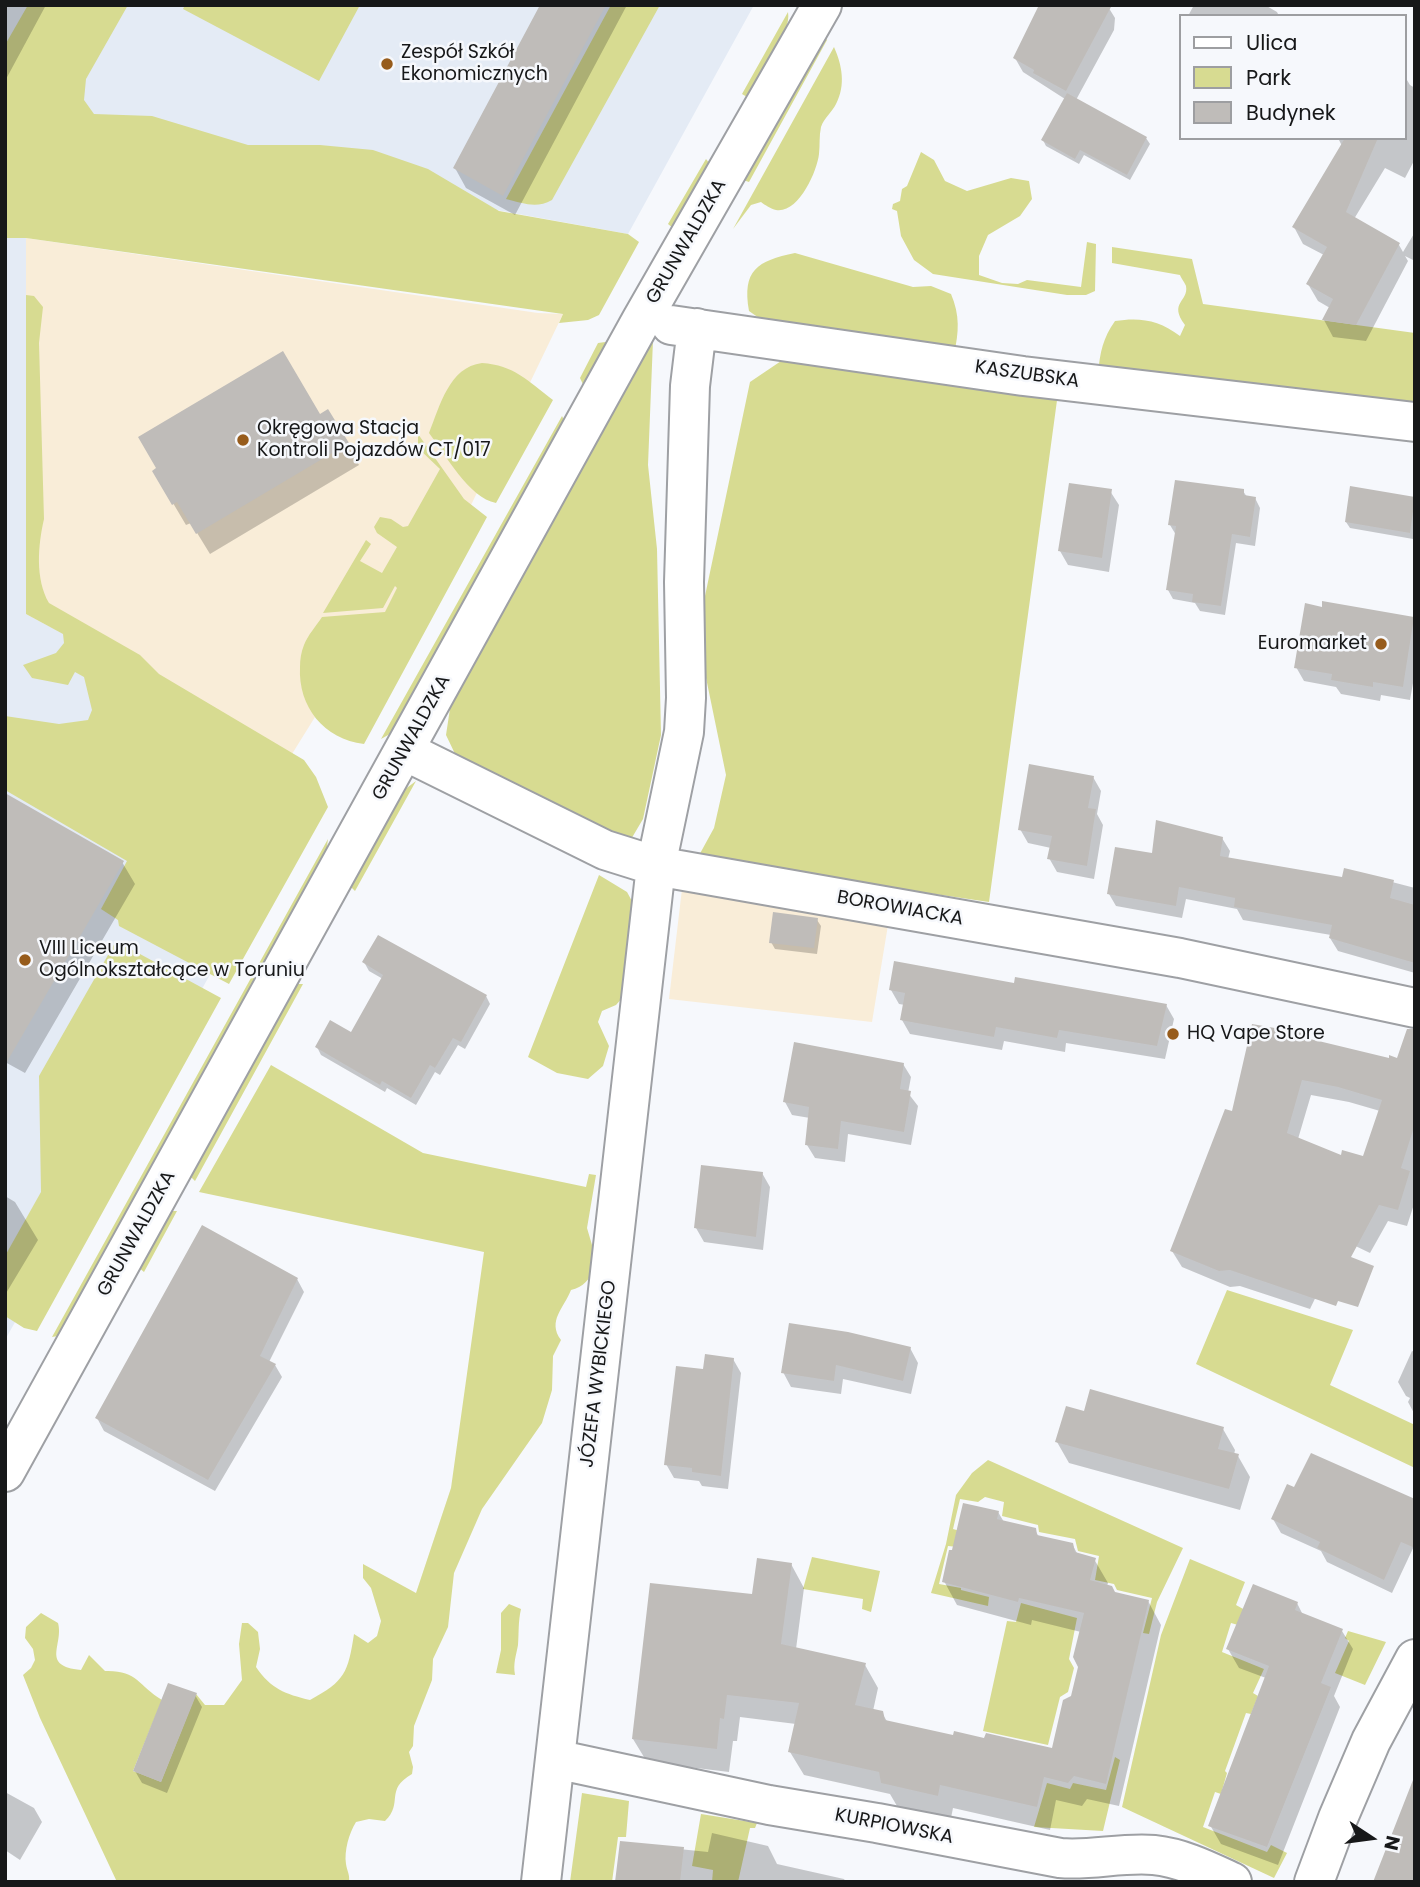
<!DOCTYPE html>
<meta charset="utf-8">
<style>
body{margin:0}
#map{position:relative;width:1420px;height:1887px;overflow:hidden;background:#f6f8fc;font-family:Poppins,sans-serif}
canvas{display:block}
.frame{position:absolute;inset:0;border:7px solid #171819;pointer-events:none}
.legend{position:absolute;left:1179px;top:14px;width:228px;height:126px;box-sizing:border-box;background:#f6f8fc;border:2px solid #9d9ea1;margin:0;padding:9px 12px;list-style:none;font-size:21px;color:#171819}
.legend li{display:flex;align-items:center;gap:14px;height:35px}
.legend b{width:35px;border:2px solid #9d9ea1}
.north{position:absolute;left:1336px;top:1803px;width:70px;height:70px;-webkit-text-stroke:5px #f6f8fc;paint-order:stroke;rotate:103deg;font-size:19px;font-weight:700;line-height:28px;text-align:center;color:#171819}
.north::after{content:'';display:block;margin:auto;width:24px;height:32px;background:#171819;clip-path:polygon(50% 0,100% 100%,50% 72%,0 100%)}
</style>
<div id="map">
<canvas width="1420" height="1887"></canvas>
<div class="frame"></div>
<ul class="legend">
<li><b style="height:9px;background:#fff"></b>Ulica</li>
<li><b style="height:19px;background:#d7db91"></b>Park</li>
<li><b style="height:19px;background:#bfbcb9"></b>Budynek</li>
</ul>
<div class="north">N</div>
</div>
<script>
const g = document.querySelector('canvas').getContext('2d');
g.lineJoin = 'round';
function fillPath(path, color) {
  g.fillStyle = color;
  g.fill(path, 'evenodd');
}
function stroke(path, color, width, dash) {
  g.strokeStyle = color;
  g.lineWidth = width;
  g.lineCap = dash ? 'butt' : 'round';
  g.setLineDash(dash || []);
  g.stroke(path);
}
function drawText(font, color, halo, rows, align = 'center') {
  g.font = font + ' Poppins,sans-serif';
  g.lineWidth = 5;
  g.setLineDash([]);
  g.textBaseline = 'middle';
  g.strokeStyle = halo;
  g.fillStyle = color;
  for (const [text, x, y, turn = 0] of rows) {
    g.save();
    g.translate(x, y);
    g.rotate((+turn || 0) * Math.PI / 180);
    g.textAlign = isNaN(turn) ? turn : align;
    if (halo) g.strokeText(text, 0, 0);
    g.fillText(text, 0, 0);
    g.restore();
  }
}
fillPath(new Path2D(`
 M26 238 538 313 563 314 472 503 355 717H315L292 754 26 614Z
 M682 889 888 925 872 1022 669 999Z`), '#f9edd8');
fillPath(new Path2D(`
 M5 5H754L628 234 20 123 5 122Z
 M5 232 26 238V614L292 754 313 791 5 1340Z`), '#e4ebf5');
fillPath(new Path2D(`
 M28 5H128L86 79 84 100 94 114 152 116 248 145H320L373 150 428 169 499 211 628 234 639 242 599 315 588 320 559 323 563 314 26 238H5V45Z
 M185 5H360L319 81 183 9Z
 M611 5H660L552 200C536 209 523 203 506 199Z
 M788 12C792 33 759 78 747 97L742 94Z
 M824 36 827 40 749 182 743 180Z
 M834 47C842 65 846 85 836 104 832 112 824 118 821 127 819 136 820 145 819 154 817 172 798 214 776 210 771 209 765 205 761 202L751 205 733 229Z
 M921 152 934 160 945 181 967 191 1011 178 1029 181 1032 199 1020 216 988 235 979 256V275L1002 283 1018 284 1027 280 1081 287 1087 242 1096 244 1095 291 1086 295H1067L933 274 914 260 901 236 897 211 892 209 893 204 900 201 902 189 907 186Z
 M706 159 710 164 674 229 668 224Z
 M1112 247 1192 259 1203 304 1415 333V406L1098 373C1100 352 1103 338 1115 321 1140 317 1159 320 1180 336L1185 325C1168 302 1189 302 1186 286 1186 285 1180 276 1180 275L1112 263Z
 M795 253 913 287 931 286 951 294C960 315 959 332 954 354L769 325 749 311C742 270 757 261 795 253Z
 M26 295 34 296 43 307 39 343 44 519C38 545 35 579 49 603L140 655 159 674 304 760 316 777 328 807 229 984 119 926 118 920 101 909 127 861 5 790V716L59 724 88 720 92 710 84 677 75 672 68 685 32 678 23 665 56 653 64 643 63 634 26 614Z
 M620 340 589 397 580 378 598 343Z
 M653 340 648 465 657 549 661 735 643 819 630 841 457 758 446 735 451 702Z
 M787 357 1058 393 989 902 697 859 714 828 726 775 697 634 750 382Z
 M482 363C514 365 528 381 553 400L496 503C469 498 445 454 429 433 440 406 449 367 482 363Z
 M562 416 566 424 397 730 381 739Z
 M418 434 464 499 487 517 364 744C324 739 298 707 300 667 300 660 301 652 304 645 308 635 316 626 322 617L385 612 397 588 395 586 383 608 323 613 366 540 371 544 360 561 382 573 397 547 377 533 374 527 380 517 391 519 403 527 408 526 440 469 418 448Z
 M416 781 355 891 349 885 400 793Z
 M328 839 326 854 58 1336 52 1337Z
 M599 875 627 892 633 903 624 996 616 1005 602 1011 598 1022 609 1046 603 1066 588 1079 557 1073 528 1057Z
 M116 941 221 998 37 1331 24 1328 5 1316V1256L41 1192 39 1076Z
 M296 984H303L195 1181 190 1176Z
 M271 1065 423 1153 586 1187 589 1174 596 1175 587 1228 592 1245 597 1240C595 1261 596 1284 571 1290 564 1308 547 1321 561 1340L553 1356 552 1390 542 1423 482 1509 454 1573 448 1627 433 1659 432 1680 414 1726 413 1746 409 1752 413 1767 412 1774C384 1790 404 1803 385 1821L369 1819 356 1822C349 1833 344 1851 346 1864 347 1871 350 1874 349 1882H117L40 1718 23 1675 31 1668 35 1660 33 1649 25 1638 26 1627 41 1613 58 1623C64 1645 40 1666 81 1670L89 1655 105 1671C137 1670 138 1685 162 1700L133 1771 161 1782 196 1694 205 1705H224L242 1680 239 1644 242 1623H248L258 1632 260 1649 256 1667C271 1689 285 1694 310 1700 345 1681 348 1673 354 1634L368 1643 377 1636 381 1621 371 1588 363 1578V1564L416 1593 451 1488 484 1252 199 1192Z
 M169 1211H177L144 1272 138 1267Z
 M1227 1290 1353 1330 1330 1385 1415 1425V1468L1196 1364Z
 M988 1460 1183 1548 1157 1602 1149 1634 1143 1633 1152 1598 1117 1590 1114 1584 1095 1580 1099 1556 1078 1551 1075 1539 1039 1532 1038 1525 1002 1516 1004 1502 985 1497 978 1502 960 1499 953 1529 960 1531 958 1547 948 1546 939 1584 961 1588V1590L989 1597 988 1606 931 1593 946 1544 956 1495 972 1473Z
 M812 1557 880 1571 871 1612 862 1609 863 1599 803 1589Z
 M1190 1559 1245 1582 1236 1605 1245 1610 1238 1625 1231 1623 1222 1652 1264 1669 1253 1693 1258 1696 1251 1714 1246 1713 1225 1771 1227 1773 1221 1794 1215 1792 1203 1827 1267 1852 1271 1845 1287 1853 1274 1878 1122 1807 1161 1635Z
 M1021 1603 1077 1618 1069 1659 1074 1668 1068 1692 1060 1697 1048 1745 983 1731 1007 1621 1016 1622Z
 M509 1604 521 1609C518 1622 519 1633 518 1645 516 1656 513 1663 515 1675L496 1673 501 1650V1613Z
 M1348 1631 1386 1642 1365 1685 1335 1673 1349 1641 1345 1638Z
 M1115 1757 1120 1760 1103 1831 1034 1827 1047 1783 1070 1789 1073 1783 1106 1790Z
 M582 1793 629 1801 626 1837H618L612 1882H570Z
 M701 1814 757 1823 755 1828H750L738 1882H712L713 1870 692 1866Z`), '#d7db91');
fillPath(new Path2D(`
 M5 5H46L5 81Z
 M542 5H627L515 215 466 188 455 168Z
 M1107 5 1115 18 1114 30 1076 100 1146 138 1150 144 1130 180 1084 155 1079 164 1046 146 1043 140 1065 99 1023 72 1015 58Z
 M1194 5H1265L1277 12 1279 16H1188Z
 M1404 75 1410 85 1415 88V159L1405 178 1385 168 1354 219 1399 245 1403 252 1415 232V261L1405 256 1408 261 1366 341 1333 337 1324 320 1330 308 1318 301 1308 284 1324 255 1303 244 1294 227 1342 146 1338 138H1404Z
 M328 411 359 465 210 554 191 523 186 525 154 471 320 416Z
 M1110 491 1119 505 1109 572 1068 565 1060 551Z
 M1243 491 1247 497 1255 498 1260 508 1255 546 1236 543 1225 615 1200 611 1195 603 1173 599 1168 590 1176 535 1170 525Z
 M1414 498 1413 539 1350 528 1346 522Z
 M1413 618 1415 672 1410 700 1381 695 1380 701 1341 694 1336 687 1304 681 1296 667Z
 M1093 777 1101 791 1097 814 1103 825 1094 879 1057 872 1049 858 1051 848 1028 843 1020 829Z
 M1222 838 1230 851 1228 859 1343 879 1346 870 1415 888V973L1338 951 1330 938 1331 935 1243 920 1237 909 1186 899 1182 918 1116 906 1109 894 1153 855Z
 M122 862 135 884 25 1073 5 1062Z
 M817 920 821 926 817 954 775 949 771 942Z
 M364 962 486 996 490 1004 465 1049 458 1045 440 1075 435 1072 416 1105 387 1088 385 1092 321 1055 317 1047 352 1035 383 979 369 971Z
 M1015 985 1166 1005 1174 1019 1165 1059 1066 1043 1065 1052 1004 1041 1002 1050 910 1034 902 1020 905 1005 899 1004 891 990Z
 M1302 1035 1304 1039 1415 1065V1201L1407 1226 1388 1221 1370 1253 1343 1240 1310 1309 1240 1286 1230 1287 1182 1267 1172 1251 1233 1114ZM1311 1095 1349 1102 1380 1111 1364 1158 1342 1157 1298 1139Z
 M903 1064 911 1077 908 1093 918 1106 911 1145 848 1134 845 1162 815 1158 807 1145 810 1118 792 1115 785 1102Z
 M762 1173 770 1187 763 1250 704 1242 696 1228Z
 M5 1196 15 1202 38 1240 5 1295Z
 M297 1279 304 1292 269 1362 275 1365 282 1377 215 1491 104 1431 97 1418Z
 M910 1348 918 1363 911 1394 843 1379 841 1394 791 1387 783 1372Z
 M1412 1351 1415 1352V1415L1408 1402 1410 1398 1406 1396 1398 1382Z
 M733 1359 741 1373 728 1489 702 1486 699 1481 674 1478 666 1464 705 1371Z
 M1223 1429 1235 1450 1234 1455 1238 1456 1250 1477 1240 1510 1069 1463 1057 1442Z
 M998 1512 1004 1522 1035 1530 1039 1537 1072 1544 1078 1555 1094 1559 1108 1583 1107 1586 1115 1594 1148 1601 1161 1625 1119 1806 1087 1799 1082 1806 1056 1800 1050 1830 953 1808 951 1818 897 1806 890 1794 804 1775 790 1752 796 1724 740 1717 737 1741H733L729 1772 647 1762 633 1739 754 1596 791 1564 804 1588 796 1649 865 1665 878 1688 873 1711 882 1713 888 1723 954 1737 986 1740 1053 1750 1073 1697 1080 1666 1081 1632 1032 1620 1031 1625 957 1605 944 1581Z
 M1273 1519 1415 1544 1392 1593 1327 1562 1321 1551 1281 1533Z
 M1297 1603 1303 1615 1342 1631 1353 1649 1334 1696 1340 1707 1278 1865 1221 1844 1210 1825 1266 1678 1239 1668 1228 1649Z
 M195 1695 202 1707 167 1793 142 1783 135 1771Z
 M5 1792 34 1808 42 1822 20 1860 5 1850Z
 M712 1833 768 1846 777 1864 844 1879 846 1882H617L621 1843 708 1852Z`), '#0003');
fillPath(new Path2D(`
 M540 5H606L503 196 453 168Z
 M1039 5H1112L1066 91 1033 73 1034 70 1013 58Z
 M1067 93 1147 137 1127 175 1080 150 1075 159 1041 140Z
 M1345 138H1378L1346 212 1400 243 1356 325 1322 320 1333 299 1306 284 1327 247 1292 227Z
 M283 351 320 414 328 409 349 443 196 534 177 502 172 505 152 471 156 468 138 437Z
 M1175 480 1244 489V495L1256 497 1250 537 1232 534 1221 606 1192 602 1193 594 1166 590 1176 526 1168 525Z
 M1069 483 1112 489 1102 558 1058 551Z
 M1350 486 1415 497 1410 533 1345 522Z
 M1322 601 1414 617 1403 687 1373 682V687L1331 680 1332 674 1294 668 1305 603 1322 607Z
 M1029 764 1094 776 1088 808 1096 809 1087 866 1047 859 1052 836 1018 830Z
 M5 793 124 861 5 1065Z
 M1156 820 1223 837 1220 856 1342 877 1344 868 1394 880 1390 898 1415 905V963L1329 938 1332 925 1234 907 1235 898 1179 887 1176 906 1107 894 1115 847 1152 853Z
 M773 912 818 918 814 948 769 943Z
 M378 935 487 995 461 1042 453 1038 435 1068 430 1065 411 1098 382 1081 380 1085 315 1047 330 1020 351 1032 383 975 362 962Z
 M894 961 1014 983 1015 977 1167 1004 1157 1046 1059 1030 1057 1038 996 1027 994 1037 900 1020 905 993 889 990Z
 M1252 1024 1303 1033 1302 1037 1389 1058V1055L1397 1058 1407 1029H1415V1124L1401 1168 1410 1171 1398 1210 1379 1205 1351 1257 1374 1266 1358 1307 1338 1301 1336 1306 1230 1270 1219 1271 1170 1251 1225 1109 1232 1111ZM1302 1080 1338 1087 1382 1100 1363 1156 1342 1150 1341 1155 1287 1133Z
 M794 1042 904 1063 900 1089 911 1091 904 1132 841 1121 838 1149 805 1145 809 1107 783 1102Z
 M701 1165 763 1172 756 1237 694 1228Z
 M202 1225 298 1278 260 1356 276 1364 208 1480 95 1418Z
 M789 1323 848 1332 911 1347 903 1381 836 1365 834 1381 781 1373Z
 M705 1354 734 1358 721 1476 692 1472V1468L664 1465 676 1366 703 1369Z
 M1090 1389 1224 1427 1218 1449 1239 1454 1229 1489 1055 1442 1066 1406 1084 1411Z
 M1311 1453 1415 1499V1548L1401 1542 1384 1580 1317 1548 1320 1542 1271 1519 1287 1484 1294 1487Z
 M963 1503 999 1511 997 1519 1036 1528 1037 1535 1073 1543 1075 1552 1096 1558 1090 1580 1112 1586 1115 1592 1149 1600 1106 1784 1074 1776 1068 1783 1044 1777 1037 1807 940 1785 938 1796 881 1783 879 1772 788 1752 799 1703 727 1695 724 1719 720 1718 717 1749 632 1739 650 1583 752 1594 757 1558 792 1563 781 1644 866 1663 855 1705 883 1711 885 1720 953 1735 954 1731 984 1738 986 1733 1052 1748 1063 1700 1071 1696 1078 1667 1073 1657 1084 1613 1019 1598 1018 1602 942 1582 949 1550H952Z
 M1253 1584 1298 1602 1295 1610 1343 1629 1321 1683 1331 1687 1267 1847 1208 1826 1269 1666 1226 1649Z
 M168 1683 197 1693 161 1782 133 1771Z
 M1413 1780H1415V1882H1373Z
 M620 1841 684 1847 680 1882H615Z`), '#bfbcb9');
const minor = new Path2D(`
 M671 325 1023 376 1415 422
 M405 751 605 850 656 866 1180 958 1415 1008
 M5 1472 641 321 822 5
 M555 1759 769 1805 877 1823 1060 1858C1091 1861 1122 1852 1154 1855 1182 1858 1206 1870 1232 1882
 M541 1882 656 866 684 732 686 698 684 582 690 386 697 328
 M1314 1882 1338 1818 1371 1741 1415 1659`);
stroke(minor, '#9ea0a4', 42);
stroke(minor, '#fff', 38);
for (const [x, y, r, color] of [
 [387,64,7,"#975c1c"],
 [243,440,7,"#975c1c"],
 [1381,644,7,"#975c1c"],
 [25,960,7,"#975c1c"],
 [1173,1034,7,"#975c1c"]
]) {
  const dot = new Path2D();
  dot.arc(x, y, r, 0, 2 * Math.PI);
  g.fillStyle = color;
  g.fill(dot);
  stroke(dot, '#f6f8fc', 2.5);
}
drawText('19px', '#171819', '#f6f8fc', [
 ["Zespół Szkół",401,53],
 ["Ekonomicznych",401,75],
 ["Okręgowa Stacja",257,429],
 ["Kontroli Pojazdów CT/017",257,451],
 ["Euromarket",1367,644,"right"],
 ["VIII Liceum",39,949],
 ["Ogólnokształcące w Toruniu",39,971],
 ["HQ Vape Store",1187,1034]
], 'left');
drawText('19px', '#171819', '#f6f8fc', [
 ["GRUNWALDZKA",687,242,-60],
 ["KASZUBSKA",1027,375,8],
 ["GRUNWALDZKA",412,738,-61],
 ["BOROWIACKA",900,909,10],
 ["GRUNWALDZKA",137,1234,-61],
 ["JÓZEFA WYBICKIEGO",599,1374,-83],
 ["KURPIOWSKA",894,1827,11]
]);
</script>
